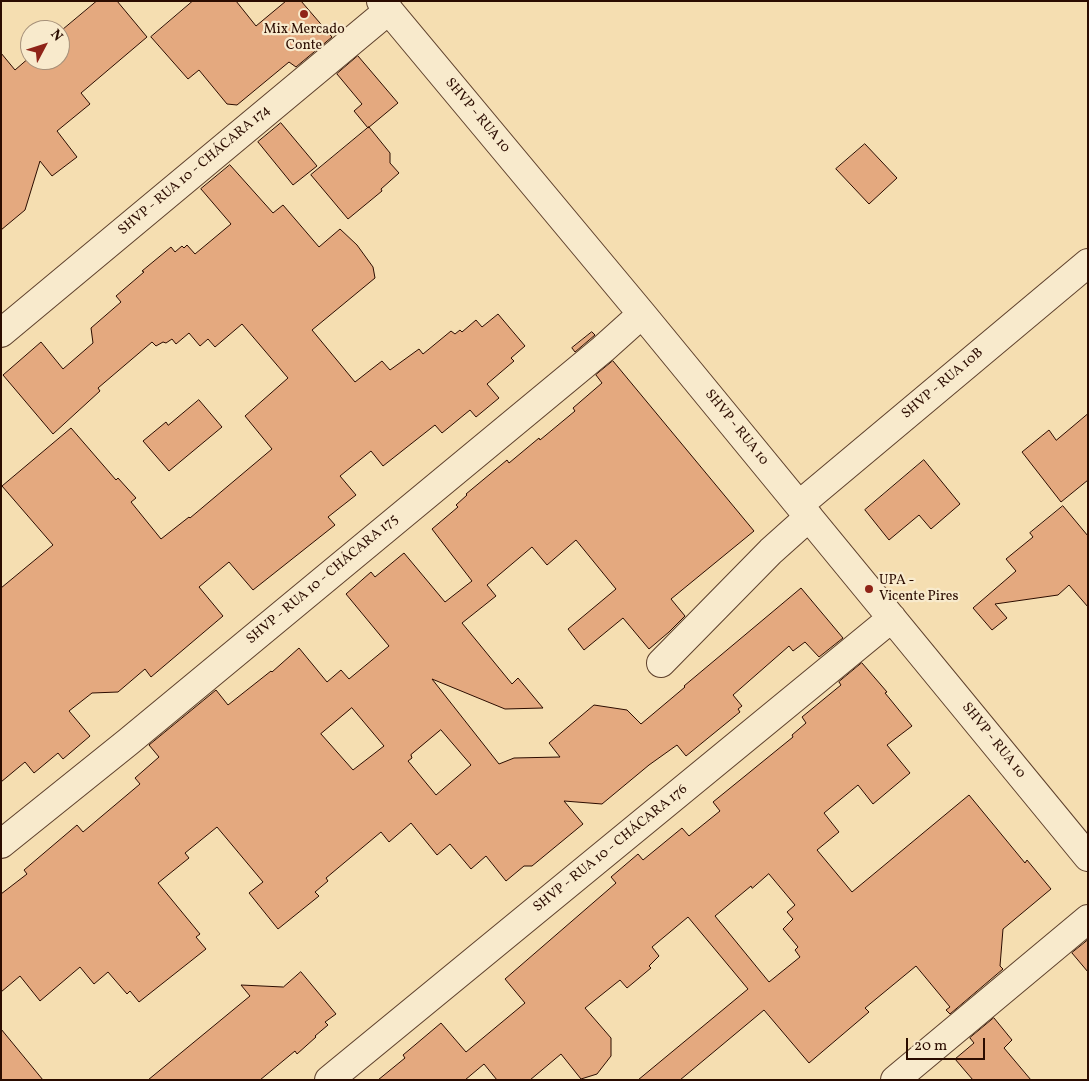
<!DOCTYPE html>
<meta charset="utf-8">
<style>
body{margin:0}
#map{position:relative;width:1089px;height:1081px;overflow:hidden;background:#f5deb1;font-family:Vollkorn,serif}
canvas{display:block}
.frame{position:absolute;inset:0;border:2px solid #2b0c00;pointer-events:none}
.north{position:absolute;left:20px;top:20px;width:50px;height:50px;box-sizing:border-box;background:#f8eacc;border:1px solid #a6917a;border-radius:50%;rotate:50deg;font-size:14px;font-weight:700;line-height:20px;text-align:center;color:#2b0c00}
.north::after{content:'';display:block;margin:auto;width:18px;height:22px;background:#8f2418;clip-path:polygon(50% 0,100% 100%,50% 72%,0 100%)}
.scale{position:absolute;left:906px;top:1038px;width:79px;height:22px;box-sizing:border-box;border:2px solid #2b0c00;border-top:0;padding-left:6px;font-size:15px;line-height:18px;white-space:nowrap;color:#2b0c00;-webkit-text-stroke:4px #f8eacc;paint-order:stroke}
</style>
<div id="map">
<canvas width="1089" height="1081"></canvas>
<div class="frame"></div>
<div class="north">N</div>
<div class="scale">20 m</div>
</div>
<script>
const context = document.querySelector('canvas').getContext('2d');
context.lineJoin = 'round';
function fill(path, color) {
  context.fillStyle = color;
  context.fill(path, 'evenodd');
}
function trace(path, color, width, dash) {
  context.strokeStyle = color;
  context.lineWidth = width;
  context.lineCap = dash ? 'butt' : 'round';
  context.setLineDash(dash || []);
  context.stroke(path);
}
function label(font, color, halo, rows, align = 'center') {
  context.font = font + ' Vollkorn,serif';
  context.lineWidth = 4.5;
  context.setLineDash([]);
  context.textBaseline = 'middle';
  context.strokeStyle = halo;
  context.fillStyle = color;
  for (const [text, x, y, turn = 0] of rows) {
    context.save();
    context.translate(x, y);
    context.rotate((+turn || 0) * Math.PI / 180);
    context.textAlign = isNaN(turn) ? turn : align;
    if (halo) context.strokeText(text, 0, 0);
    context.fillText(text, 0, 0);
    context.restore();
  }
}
const building = new Path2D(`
 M97,1h20l30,36 -66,56 9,11 -33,27 20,26 -25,19 -12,-15 -15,49 -24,20v-177l14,17 15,-13v3h30v-28z
 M193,1h43l20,25 30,-25h15l31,36 -36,30 -7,-5 -52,43 -10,-1 -28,-34 -11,9 -37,-42z
 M358,56l40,47 -30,25 -14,-17 8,-7 -25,-30z
 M281,123l36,43 -24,19 -35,-43z
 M369,127l21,26v10l9,10 -18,16 1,2 -34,28 -37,-44z
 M865,144l32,34 -28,26 -33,-35z
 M230,165l43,48 10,-8 36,42 21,-18 17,16 16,22 2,11 -63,52 43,52 27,-21 8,9 29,-21 4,5 28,-23 4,3 5,-4 2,2 14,-12 6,7 16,-13 27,32 -14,12 3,3 -27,23 12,14 -23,19 -6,-7 -28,23 -7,-8 -52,41 -12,-15 -31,25 16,19 -28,22 7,8 -82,65 -24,-28 -30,25 24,29 -72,61 -6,-8 -27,23 -26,1 -23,18 21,25 -27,23 -5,-6 -24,20 -9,-11 -24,20v-194l52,-43 -51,-59 69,-58 45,52 2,-2 18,20 -5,4 30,37 28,-22 1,1 82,-69 -27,-33 43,-38 -46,-54 -27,23 -7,-8 -8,7 -11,-13 -13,11 -4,-5 -6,4 -3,-1 -7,4 -4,-4 -54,46 2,3 -47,43 -50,-59 38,-33 22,27 30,-26 -2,-15 30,-26 -5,-6 28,-24 -2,-1 29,-24 4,5 7,-6 2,2 3,-3 8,9 36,-30 -30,-35z
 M592,332l3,3 -20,17 -3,-4z
 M613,361l141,170 -83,68 14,17 -16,16 -20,17 -26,-31 -39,32 -16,-21 48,-40 -40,-49 -29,25 -15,-18 -45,38 9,11 -34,27 50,61 6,-6 25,30 -38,1 -73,-30 67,85 15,-6 46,-1 -11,-14 45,-38 33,5 14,14 44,-37 -1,-1 117,-98 42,50 -24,19 -14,-15 -12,9 -4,-5 -56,49 9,11 -4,3 2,3 -54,44 -9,-11 -28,20 -47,39 -38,-3 19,23 -51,42h-8l-18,15 -20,-25 -15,13 -21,-25 -13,11 -26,-32 -22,19 -8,-10 -55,46 2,3 -13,11 4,4 -41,33 -29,-36 14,-11 -46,-55 -32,26 4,5 -31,25 42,51 -4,3 10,12 -67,53 -9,-11 -3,3 -19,-22 -14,12 -14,-17 -40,34 -20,-25 -19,16v-98l26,-20 -3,-4 53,-45 6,7 57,-48 -5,-6 24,-21 -10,-12 67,-55 12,15 43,-34 1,1 27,-24 28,34 14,-12 8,9 40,-33 -43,-52 25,-22 4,5 29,-24 41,49 27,-21 -40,-52 26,-22 -2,-2 11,-10 -1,-1 41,-34 2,3 30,-25 1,2 35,-29 -2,-3 29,-25 -6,-8zM352,708l32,38 -31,24 -32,-36zM441,730l30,35 -35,30 -28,-34 4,-3 -1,-3z
 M199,400l23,27 -53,44 -26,-30 23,-19 2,3z
 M1088,414v66l-27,22 -39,-50 27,-22 7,10z
 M924,460l36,44 -29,25 -12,-14 -30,25 -24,-30z
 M1063,506l25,30v71l-19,-22 -11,10 -63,9 12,14 -15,12 -19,-22 43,-37 -10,-12 27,-22 -3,-4z
 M862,663l25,29 -2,1 27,33 -25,19 23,28 -37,31 -15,-19 -34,28 15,19 -22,18 35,42 117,-97 56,68 2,-3 24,29 -48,40 -3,37 3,3 -53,45 -4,-4 4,-3 -34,-41 -51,42 4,4 -60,51 -45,-53 -84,70h-42l110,-91 -60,-72 -36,30 7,9 -10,10 2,2 -24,20 -7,-8 -35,28 26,30v18l-14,18 -16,5 -20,-25 -31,26h-33l-13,-16 -19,16h-87l27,-22 -2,-3 38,-32 25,29 59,-49 -20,-24 111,-96 -5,-6 27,-23 5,6 39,-32 7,8 31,-25 -7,-9 80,-65 -1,-2 14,-12 -4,-6 39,-32 -2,-3zM769,874l26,31 -8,7 6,7 -10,10 15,18 -3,3 5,7 -31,25 -54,-66 36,-30 1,2z
 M1088,940v32l-16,-19z
 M301,972l35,42 -11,8 3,3 -13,11 1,1 -19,17 -2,-3 -35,29h-112l102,-84 -9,-11 42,2z
 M994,1018l18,22 -8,8 27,32h-58l-18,-21 19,-16 -4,-5z
 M1,1029l42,51h-42z`);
const minor = new Path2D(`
 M381,1l261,313 446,543
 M1,333l388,-323
 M799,505l289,-242
 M661,663l110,-112 38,-34
 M1,844l127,-102 475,-393 39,-35
 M329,1080l563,-462
 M895,1080l193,-161`);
const markers = [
 [304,14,5,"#8f2418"],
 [869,589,5,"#8f2418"]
];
const poiNames = [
 ["Mix Mercado",304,30],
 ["Conte",304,46],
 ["UPA -",879,581,"left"],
 ["Vicente Pires",879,597,"left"]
];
const streetNames = [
 ["SHVP - RUA 10",477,116,50],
 ["SHVP - RUA 10 - CHÁCARA 174",195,171,-40],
 ["SHVP - RUA 10B",943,384,-40],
 ["SHVP - RUA 10",736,428,51],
 ["SHVP - RUA 10 - CHÁCARA 175",323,580,-40],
 ["SHVP - RUA 10",993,741,51],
 ["SHVP - RUA 10 - CHÁCARA 176",611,849,-39]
];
fill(building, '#e4a97f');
trace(building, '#2b0c00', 1);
trace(minor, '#5e402c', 30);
trace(minor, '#f8eacc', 28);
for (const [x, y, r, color] of markers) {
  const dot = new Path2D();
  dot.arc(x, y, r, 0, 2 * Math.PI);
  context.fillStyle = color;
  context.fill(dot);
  trace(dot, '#f8eacc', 2);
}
label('14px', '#2b0c00', '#f8eacc', poiNames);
label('14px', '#2b0c00', '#f8eacc', streetNames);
</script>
